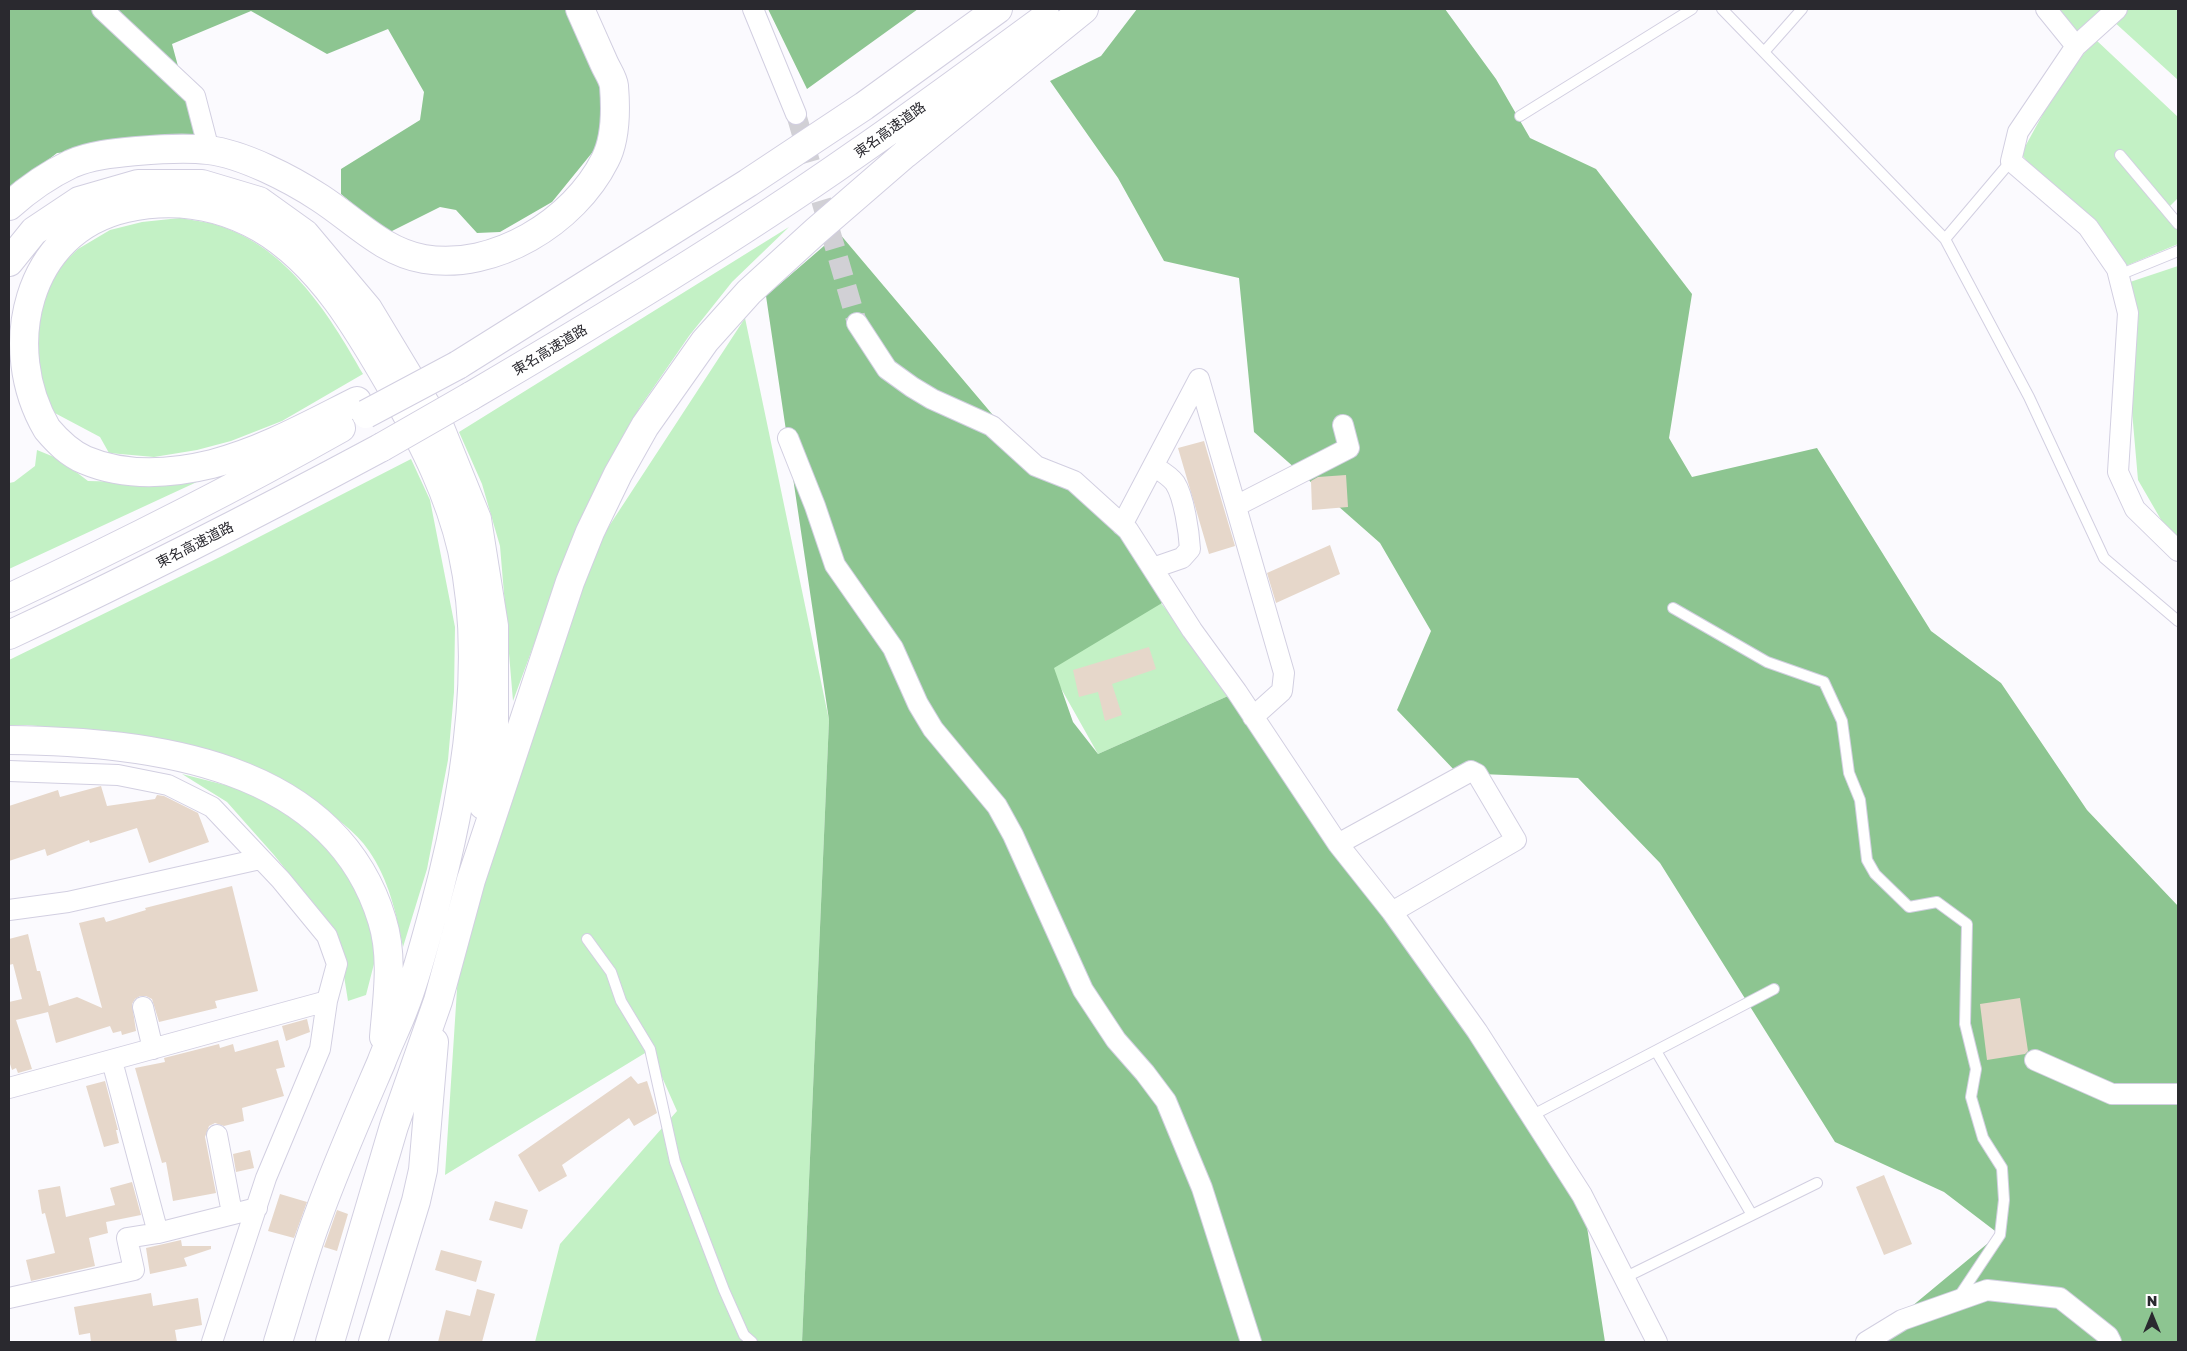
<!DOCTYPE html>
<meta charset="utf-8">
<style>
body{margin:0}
#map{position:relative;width:2187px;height:1351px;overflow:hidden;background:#fbfafe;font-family:"Golos Text",sans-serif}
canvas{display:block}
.frame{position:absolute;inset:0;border:10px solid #2a292f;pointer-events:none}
.north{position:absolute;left:2127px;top:1291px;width:50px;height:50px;-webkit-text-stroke:4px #fff;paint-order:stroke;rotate:0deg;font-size:14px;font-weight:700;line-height:20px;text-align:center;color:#2a292f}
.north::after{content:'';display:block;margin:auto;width:18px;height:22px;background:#2a292f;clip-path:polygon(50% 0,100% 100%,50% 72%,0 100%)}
</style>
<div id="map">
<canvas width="2187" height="1351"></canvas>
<div class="frame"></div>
<div class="north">N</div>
</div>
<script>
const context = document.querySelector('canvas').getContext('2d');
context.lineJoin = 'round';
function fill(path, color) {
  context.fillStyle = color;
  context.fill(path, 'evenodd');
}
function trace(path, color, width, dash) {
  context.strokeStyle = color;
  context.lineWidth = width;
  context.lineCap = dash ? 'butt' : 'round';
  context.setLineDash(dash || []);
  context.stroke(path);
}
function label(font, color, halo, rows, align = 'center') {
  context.font = font + ' "Golos Text","Noto Sans JP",sans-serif';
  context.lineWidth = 4;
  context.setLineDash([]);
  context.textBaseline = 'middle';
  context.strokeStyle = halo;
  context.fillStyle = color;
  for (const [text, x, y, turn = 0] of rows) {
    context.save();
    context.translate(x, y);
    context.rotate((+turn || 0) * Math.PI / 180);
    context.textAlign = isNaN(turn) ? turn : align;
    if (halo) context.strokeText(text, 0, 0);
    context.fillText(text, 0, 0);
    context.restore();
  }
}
const green = new Path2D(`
 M2053,9h125v71l-77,-70 -25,26z
 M2095,39l83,78v81l-8,8 8,21v17l-57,24 -100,-114 34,-62z
 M180,218c10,2 20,3 30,5 74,19 118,89 153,151l-81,47 -51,20 -34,9 -43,7 -45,-4 -9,-16 -49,-26 -13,-23 -8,-64 27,-55 21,-20 32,-19 32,-8z
 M789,227l-57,55 -43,54 -49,71 -63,121 -64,173 -13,-155 -18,-62 -23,-52z
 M2178,266v283l-40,-69 -17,-195z
 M745,318l84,402 -27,622h-267l25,-98 117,-133 -27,-61 -205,125 17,-263 136,-369z
 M37,450l22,9 29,22 41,1 70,-1 -190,88v-86l5,-1 21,-16z
 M411,459l19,41 25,127 -1,65 -6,68 -21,109 -24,78c-7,-34 -14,-67 -34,-96 -13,-20 -36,-35 -55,-49l-214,-70 -73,-7h-18v-65l213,-104z
 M1159,601l78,91 -139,62 -49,-87z
 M182,774l47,12 47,18 38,27 29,30 29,63 3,36 -9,35 -18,6 -8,-50 -16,-34 -50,-62 -47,-53z`);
const forest = new Path2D(`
 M9,9h560l35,72 -4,62 -48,59 -52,30 -23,1 -21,-23 -16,-3 -52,26 -47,-39v-25l79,-49 4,-28 -36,-63 -61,25 -76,-43 -79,33 26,96 -141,13 -48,37z
 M768,9h150l-111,80z
 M1137,9h308l51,70 34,59 66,31 96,125 -23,144 23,39 125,-29 114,183 70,52 86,127 91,96v436h-299l-3,-6 123,-102 -55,-42 -109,-50 -175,-279 -82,-85 -121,-5 -60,-63 34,-79 -51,-88 -126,-111 -15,-154 -75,-17 -46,-83 -68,-97 51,-25z
 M839,233l197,233 83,57 53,74 -118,71 19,54 25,32 139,-62 345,503 23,147h-803l27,-622 -63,-424z`);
const building = new Path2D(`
 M1204,441l31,105 -26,8 -31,-106z
 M1346,475l2,32 -36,3 -1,-29 7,-4z
 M1330,545l10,29 -64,29 -9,-30z
 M1149,647l7,22 -44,15 10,31 -17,6 -7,-29 -19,5 -6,-27z
 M101,786l6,20 48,-7 2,-4 7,1 34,17 11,29 -60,21 -12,-35 -47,15 -1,-3 -42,16 -2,-7 -36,12v-55l49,-16 2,7z
 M232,886l26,105 -43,10 2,7 -58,14 -7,-23 -6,-3h-6l-5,3 -3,5 4,27 -14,4 -1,-4 -8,2 -3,-7 -54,17 -8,-31 -32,8 16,49 -14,4 -2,-5 -4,2 -3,-9v-59l13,-3 -9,-35 -4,1v-26l19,-5 9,37h3l9,35 28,-9 25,11 -23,-85 25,-6 2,5 40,-12 -1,-2z
 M2020,998l8,53 -3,3 -38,6 -7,-56z
 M307,1019l3,13 -24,9 -4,-15z
 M278,1040l7,27 -9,2 8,27 -42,12 2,13 -20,5 -9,-3 -6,3 -4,11 11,56 -43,8 -7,-39 -4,1 -27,-95 30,-6 -1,-4 55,-14 1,4 13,-4 2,8z
 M631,1076l7,8 9,-3 10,32 -23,13 -5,-8 -67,47 5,11 -28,16 -21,-37z
 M105,1081l13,49h-2l3,13 -15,4 -18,-61z
 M250,1150l4,18 -18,4 -3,-18z
 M1884,1175l28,69 -28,11 -28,-68z
 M132,1182l9,33 -35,7 2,11 -19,5 6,28 -64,15 -5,-21 29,-7 -10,-40 -3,1 -4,-24 22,-4 6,31 49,-12 -5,-17z
 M280,1194l27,8 -13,36 -26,-7z
 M495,1201l33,9 -6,19 -33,-9z
 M337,1210l11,4 -11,37 -13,-4z
 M181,1240l1,6h29v3l-27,9 3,8 -37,8 -4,-26z
 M441,1250l41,11 -6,21 -41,-12z
 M477,1289l18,5 -13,48h-44l8,-32 24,6z
 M151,1293l2,13 45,-8 4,27 -27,5 2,12h-86l-1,-9 -11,2 -5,-28z`);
const streetTunnel = new Path2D(`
 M796,114l61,209`);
const lane = new Path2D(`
 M1722,9l223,230 66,-78
 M1764,52l38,-43
 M1520,116l172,-107
 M2120,155l58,69
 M1945,239l84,158 75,161 74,63
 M2119,275l59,-24
 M1673,608l94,54 57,20 18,39 7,52 11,27 7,60 8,14 34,33 28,-5 30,22 -2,100 11,45 -5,28 12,41 19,30 2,32 -4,35 -42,63
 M587,939l24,33 10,29 29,48 25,113 49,128 20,45 8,7
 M1656,1051l96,164
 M1531,1116l243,-127
 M1624,1278l193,-95`);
const street = new Path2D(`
 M102,9l93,87 14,54
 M753,9l43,105
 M2046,9l30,37
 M2117,9l-41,37 -58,86 -7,29 77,66 29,42 11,44 -10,159 17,37 43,42
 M857,323l30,46 25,18 20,12 60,27 44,40 38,15 54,49 64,100 45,62 101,152 54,68 85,119 105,164 75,147
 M788,438l27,68 20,59 58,83 25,56 15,25 64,77 16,29 70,155 33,50 29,33 21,28 36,87 49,154
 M1153,466c8,5 16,9 22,17 9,14 14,49 15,66l-8,9 -29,10
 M1236,506l113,-58 -6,-23
 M1122,525l77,-146 85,294 -2,18 -29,26
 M9,771l109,4 50,10 44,22 69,73 46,56 10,28 -10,37 -7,48 -54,129 -54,164
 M1338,844l133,-73 6,3 39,66 -124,72
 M9,910l59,-8 192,-43
 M143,1007l10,42
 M2035,1060l77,34h66
 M112,1061l46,172
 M9,1088l318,-87
 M217,1135l15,78
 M9,1298l125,-28 -7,-32 31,-5 99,-25
 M1866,1342l36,-22 85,-30 73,8 48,38 3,6`);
const secondary = new Path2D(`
 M9,206c19,-17 39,-31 62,-42 20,-9 45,-11 66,-13 23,-2 48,-4 71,-1 35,4 83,29 112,48 34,22 63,54 104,61 70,12 150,-37 181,-99 11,-21 11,-50 9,-74 -1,-8 -7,-16 -10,-23 -8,-18 -16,-36 -24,-54`);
const highway = new Path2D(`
 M9,262l25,-31 45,-30 59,-17h64l57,17 46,33 63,75 73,121 36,89 17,107v109l-11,70
 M458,365l290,-182 116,-77 134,-97
 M471,396c131,-77 261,-155 385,-242 64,-44 127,-91 190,-137
 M9,598c113,-53 224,-109 332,-170
 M9,635c127,-59 250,-122 373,-188
 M9,740c141,2 325,22 373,180 12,38 5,79 2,117
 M278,1342c13,-41 24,-83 39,-123 19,-53 42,-105 64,-156 7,-19 16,-36 23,-55 12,-31 20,-63 29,-95 31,-113 55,-247 29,-363 -13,-56 -38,-105 -66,-155 -35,-61 -74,-131 -136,-167 -42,-24 -88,-30 -134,-20 -101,23 -126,141 -79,221 11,13 22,24 38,31 40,17 86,14 127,4 51,-13 99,-40 145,-63
 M330,1342l64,-216 44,-125 33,-121 99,-298 20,-50 28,-58 27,-48 60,-85 44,-49 67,-61 89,-77 179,-145
 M373,1342l43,-141 7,-31 11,-128`);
const highwayBridge = new Path2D(`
 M366,414l92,-49
 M382,447l89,-51`);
const streetNames = [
 ["東名高速道路",890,130,-36],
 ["東名高速道路",550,350,-31],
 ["東名高速道路",195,545,-27]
];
fill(green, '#c3f1c5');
fill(forest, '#8dc591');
fill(building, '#e6d7ca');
trace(streetTunnel, '#d1d0d5', 20, [20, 10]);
trace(lane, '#d2cfe1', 12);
trace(street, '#d2cfe1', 22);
trace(secondary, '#d2cfe1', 30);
trace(highway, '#d2cfe1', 30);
trace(lane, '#fff', 10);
trace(street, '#fff', 20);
trace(secondary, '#fff', 28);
trace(highway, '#fff', 28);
trace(highwayBridge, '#d2cfe1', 30, []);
trace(highwayBridge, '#fff', 28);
label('14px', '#2a292f', '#fff', streetNames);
</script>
